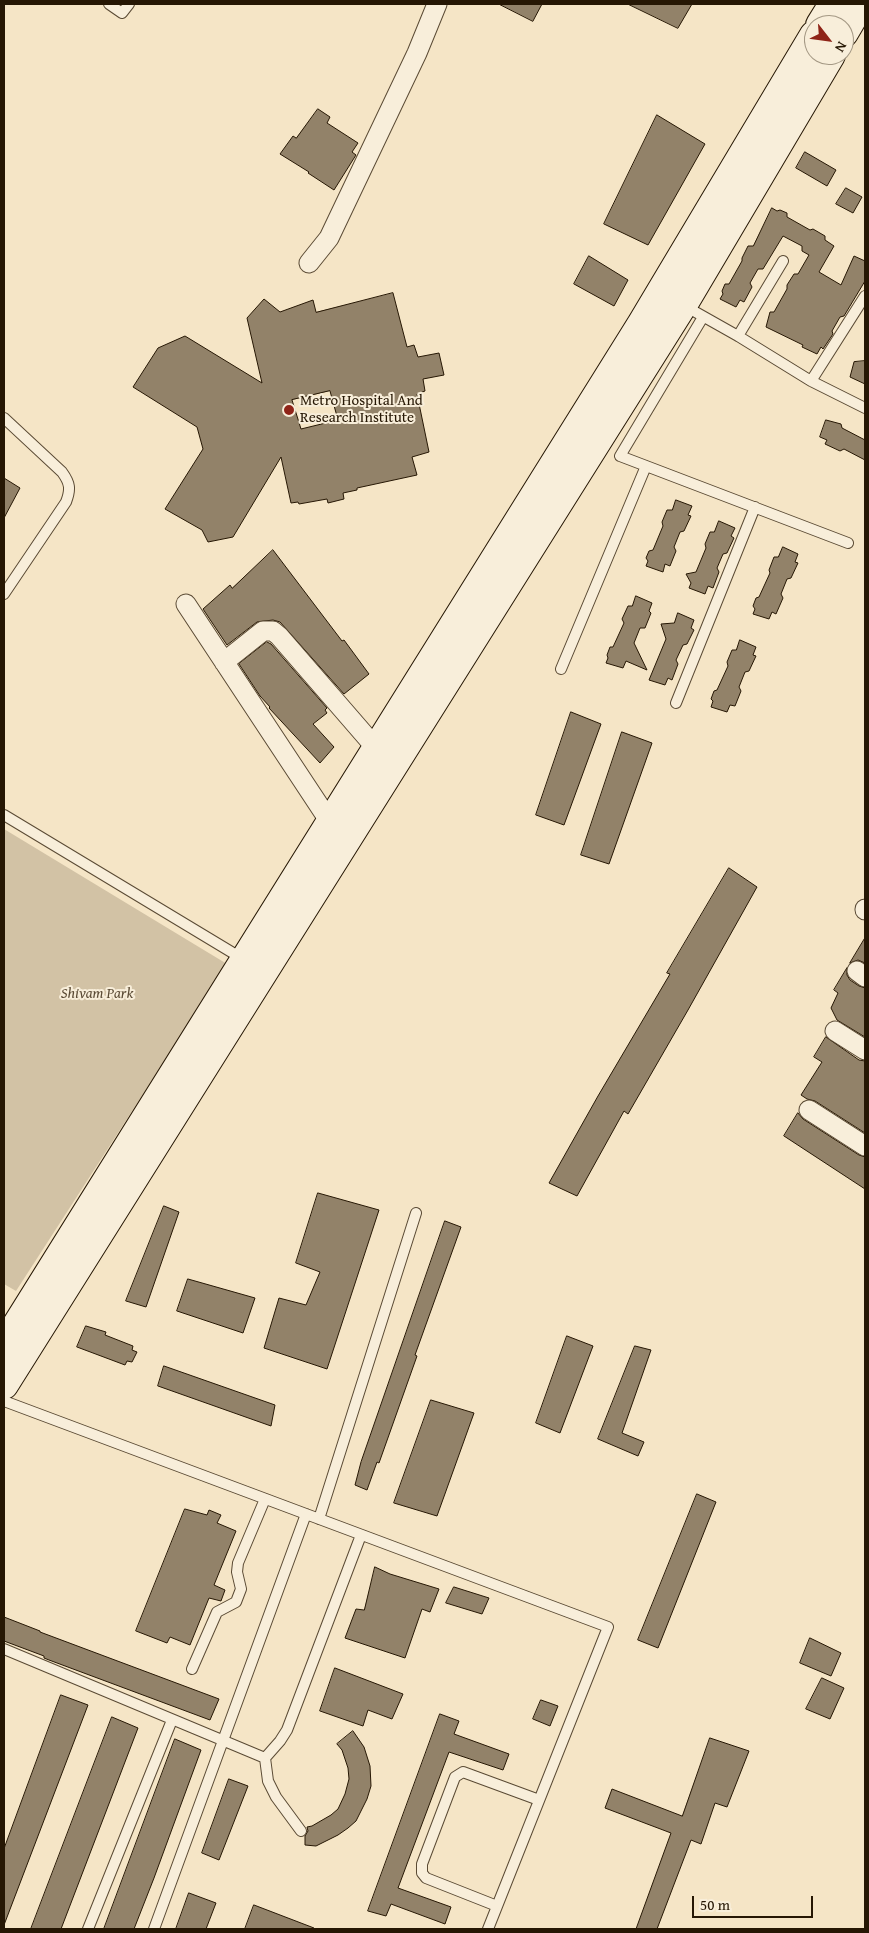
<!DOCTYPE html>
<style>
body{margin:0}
#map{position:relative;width:869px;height:1933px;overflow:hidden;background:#f5e5c6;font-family:"Gentium Book Plus",serif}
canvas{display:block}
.frame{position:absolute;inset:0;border:5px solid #261704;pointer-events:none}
.north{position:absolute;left:804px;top:15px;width:50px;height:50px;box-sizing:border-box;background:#f8eeda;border:1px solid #a49884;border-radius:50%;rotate:120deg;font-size:14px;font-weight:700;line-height:20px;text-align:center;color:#261704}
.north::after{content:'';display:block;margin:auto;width:18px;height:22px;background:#8f2418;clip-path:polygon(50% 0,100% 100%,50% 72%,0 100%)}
.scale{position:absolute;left:692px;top:1896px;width:121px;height:22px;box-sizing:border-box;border:2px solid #261704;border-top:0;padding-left:6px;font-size:15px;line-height:18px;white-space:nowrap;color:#261704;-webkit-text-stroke:4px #f8eeda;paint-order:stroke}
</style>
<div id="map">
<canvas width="869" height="1933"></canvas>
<div class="frame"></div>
<div class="north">N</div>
<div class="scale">50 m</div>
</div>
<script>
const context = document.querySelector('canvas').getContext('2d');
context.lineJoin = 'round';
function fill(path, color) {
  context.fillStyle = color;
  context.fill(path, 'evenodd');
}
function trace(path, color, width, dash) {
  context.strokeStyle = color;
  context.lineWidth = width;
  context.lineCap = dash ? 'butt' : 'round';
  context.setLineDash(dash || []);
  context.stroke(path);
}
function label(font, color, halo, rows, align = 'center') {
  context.font = font + ' "Gentium Book Plus",serif';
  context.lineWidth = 4;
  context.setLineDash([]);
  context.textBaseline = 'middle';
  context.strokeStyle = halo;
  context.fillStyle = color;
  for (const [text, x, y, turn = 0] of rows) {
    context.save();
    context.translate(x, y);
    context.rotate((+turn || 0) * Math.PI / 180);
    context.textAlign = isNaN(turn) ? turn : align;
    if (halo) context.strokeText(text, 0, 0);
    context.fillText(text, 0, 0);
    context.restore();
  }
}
const green = new Path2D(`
 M4,829l223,135 -211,327 -12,-7z`);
const building = new Path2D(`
 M499,4h43l-9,17z
 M628,4h64l-14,24z
 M318,109l12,8 -3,6 31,20 -6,9 4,3 -22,35 -26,-17 1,-1 -29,-18 13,-18 3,2z
 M657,115l48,29 -57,101 -44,-21z
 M805,152l31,18 -9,16 -31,-18z
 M846,188l16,9 -9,16 -17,-9z
 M772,208l5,3 3,-1 7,3v4l23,13 3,-1 12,7v4l9,6 -15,26 22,13 13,-29 11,5v20l-21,35 -4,1 -8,14 1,3 -10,15 -2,-2 -4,7 -15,-7 1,-2 -37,-18 4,-15h4l13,-23v-4l7,-11h4l11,-19 -7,-4v-5l-19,-10 -20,33h-5l-8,14 2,4 -8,15 -4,-2 -4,7 -16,-8 3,-5 -1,-3 3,-7h4l13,-23v-3l6,-12h5z
 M589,256l39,24 -14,26 -40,-22z
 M393,293l14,54 7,-2 4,12 21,-4 5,22 -21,4 2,12 -8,3 12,58 -17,5 5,18 -60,13v2l-14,3 1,6 -16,4 -1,-4 -28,5 -1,-2 -7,1 -10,-46 -48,80 -25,5 -6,-12 -37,-21 38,-60 -6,-22 -64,-40 25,-39 27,-12 77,47 -15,-65 17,-19 16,13 33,-12 3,12zM330,391l8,29 -37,9 -9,-29z
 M865,361v23l-15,-7 4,-15z
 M826,420l15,4 1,4 23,12v20l-21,-11 -4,2 -15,-7 2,-4 -7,-3z
 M4,478l16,10 -16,30z
 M676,500l16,6 -4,9 3,1 -7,15 -4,1 -6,15 2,4 -6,15 -5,-2 -2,8 -17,-6 2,-5 -2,-3 3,-7 4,-1 10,-24 -1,-4 5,-12h5z
 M719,521l16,7 -4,8 3,2 -7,15 -4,1 -6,14 2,4 -6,16 -5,-2 -3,8 -16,-6 2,-5 -5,-9 10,-2 10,-24 -1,-4 5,-12h4z
 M783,547l15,7 -3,8 3,1 -7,15 -4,1 -6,15 2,4 -7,16 -4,-2 -3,7 -16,-5 2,-5 -2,-3 3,-8 3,-1 11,-24 -1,-3 5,-13h4z
 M273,550l69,91 2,-1 25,34 -25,20 -64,-72 -7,-2 -16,2 -30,23 -24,-36 27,-24 2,3z
 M636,596l16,7 -3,8 2,2 -6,15h-5l-6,15 13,27 -21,-9 -3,7 -17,-5 2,-5 -1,-3 3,-8h3l11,-24 -2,-4 6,-13h4z
 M678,613l16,7 -3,8 3,2 -7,14 -4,1 -7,15 2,4 -6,16 -4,-2 -3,7 -16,-5 17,-41 -5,-15 13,-1z
 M740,640l16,7 -3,8 3,1 -7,15 -4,1 -6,15 2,4 -6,15 -5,-1 -3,7 -16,-5 2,-6 -2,-2 3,-8 3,-1 11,-24 -1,-4 5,-12h4z
 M267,642l4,2 56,64 -2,2 2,3 -14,11 21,23 -14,16 -51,-55 1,-1 -10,-11 -21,-32z
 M571,712l30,12 -37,101 -28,-10z
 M622,732l30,11 -43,121 -28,-9z
 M729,868l28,19 -69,123 -60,104 -4,-3 -47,85 -28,-13 49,-87 72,-122 -3,-1z
 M865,938v25l-7,-3 -8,3z
 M847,968v7l3,5 9,6 6,2v49l-28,-17 -6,-12 7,-15 -4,-3z
 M826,1037l33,23 6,1v72l-50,-32 -8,-2 -6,-4 21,-33 -8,-5z
 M798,1113l5,6 56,36 6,2v32l-81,-53z
 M318,1193l61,17 -52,159 -63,-21 15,-50 27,7 14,-33 -24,-9z
 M164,1206l15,6 -33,95 -20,-6z
 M445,1221l16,6 -46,128 2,1 -38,107 -2,-1 -10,28 -12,-5 6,-23z
 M188,1279l67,19 -12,35 -66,-22z
 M86,1326l20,6 -1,3 28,11 -1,4 5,2 -5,10 -5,-1 -2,4 -48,-18z
 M567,1336l26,10 -33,87 -24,-10z
 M635,1346l16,4 -29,83 22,9 -6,14 -40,-17z
 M164,1366l111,39 -4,21 -113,-40z
 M431,1400l43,13 -37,103 -43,-13z
 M697,1494l19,8 -58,146 -20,-8z
 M185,1509l22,6 2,-5 12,5 -4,8 19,8 -22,54 11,5 -4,11 -12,-3 -19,47 -20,-8 -3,6 -31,-12z
 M375,1567l15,7 49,15 -9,23 -8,-3 -17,49 -60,-20 11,-29 8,1z
 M454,1587l35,11 -7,16 -36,-11z
 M4,1617l36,14v1l179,67 -9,21 -161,-60 -5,-2v-2l-40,-15z
 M810,1638l31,15 -10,23 -31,-13z
 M335,1668l68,26 -11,25 -24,-9 -5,16 -43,-15z
 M822,1678l22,10 -14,31 -24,-10z
 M61,1695l27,10 -84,220v-76z
 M541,1700l17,6 -8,20 -17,-7z
 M440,1714l19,7 -5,13 55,20 -6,16 -54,-18 -51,136 53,19 -6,17 -54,-20 -5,12 -18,-5z
 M112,1717l26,11 -77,201h-30z
 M353,1731l11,16 6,19 1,20 -4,13 -11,22 -8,7 -10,7 -22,11 -11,-1v-9l3,-5 -1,-4 5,-1 19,-11 7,-6 7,-15 4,-15 -1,-11 -6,-18 -5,-6z
 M710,1738l39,13 -22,56 -12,-4 -14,41 -10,-4 -34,89h-21l35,-96 -66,-25 7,-19 70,27z
 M175,1739l26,11 -47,128 -20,51h-30z
 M229,1779l19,7 -29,74 -17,-7z
 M189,1893l27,10 -10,26h-30z
 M254,1905l60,23v1h-69z`);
const lane = new Path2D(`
 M109,4l13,9 7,-9
 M683,305l55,31 73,45 54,27
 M703,317l-83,139 228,87
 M738,336l45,-75
 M811,381l54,-85
 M4,418l58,54c8,11 9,17 4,30l-62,92
 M561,669l85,-203
 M676,703l79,-196
 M4,815l239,144
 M4,1401l604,226 -120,302
 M319,1519l97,-306
 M4,1649l261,109
 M192,1669l25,-57 19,-10 5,-13 -4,-17 1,-9 27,-64
 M265,1758l15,-17 7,-11 74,-195
 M265,1758l3,23 8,16 25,34
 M497,1906l-71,-28 -4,-5v-9l33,-87 8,-5 76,28
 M88,1929l84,-209
 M154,1929l152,-415`);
const street = new Path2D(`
 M309,263l20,-25 88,-185 20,-49
 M186,604l144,218
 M224,662l39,-31h10l6,5 97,112
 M865,909v1
 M857,971l8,6
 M835,1031l30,19
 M809,1110l56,36`);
const secondary = new Path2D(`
 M820,25l13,-21
 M844,33l17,-29
 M4,1345l638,-1022 172,-288
 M4,1385l679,-1080 148,-250`);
const markers = [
 [289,410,6,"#8f2418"]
];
const poiNames = [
 ["Metro Hospital And",300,401],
 ["Research Institute",300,418]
];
const parkNames = [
 ["Shivam Park",97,994]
];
fill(green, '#d2c2a5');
fill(building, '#928269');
trace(building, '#261704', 1);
trace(lane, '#5a4a34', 12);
trace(street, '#5a4a34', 21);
trace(secondary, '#261704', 30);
trace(lane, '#f8eeda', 10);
trace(street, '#f8eeda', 19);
trace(secondary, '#f8eeda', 28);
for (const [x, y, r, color] of markers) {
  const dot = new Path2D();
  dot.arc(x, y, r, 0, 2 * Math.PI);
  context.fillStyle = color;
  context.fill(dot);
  trace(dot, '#f8eeda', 2);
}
label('15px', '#261704', '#f8eeda', poiNames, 'left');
label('italic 15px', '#5a4a34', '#f8eeda', parkNames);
</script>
